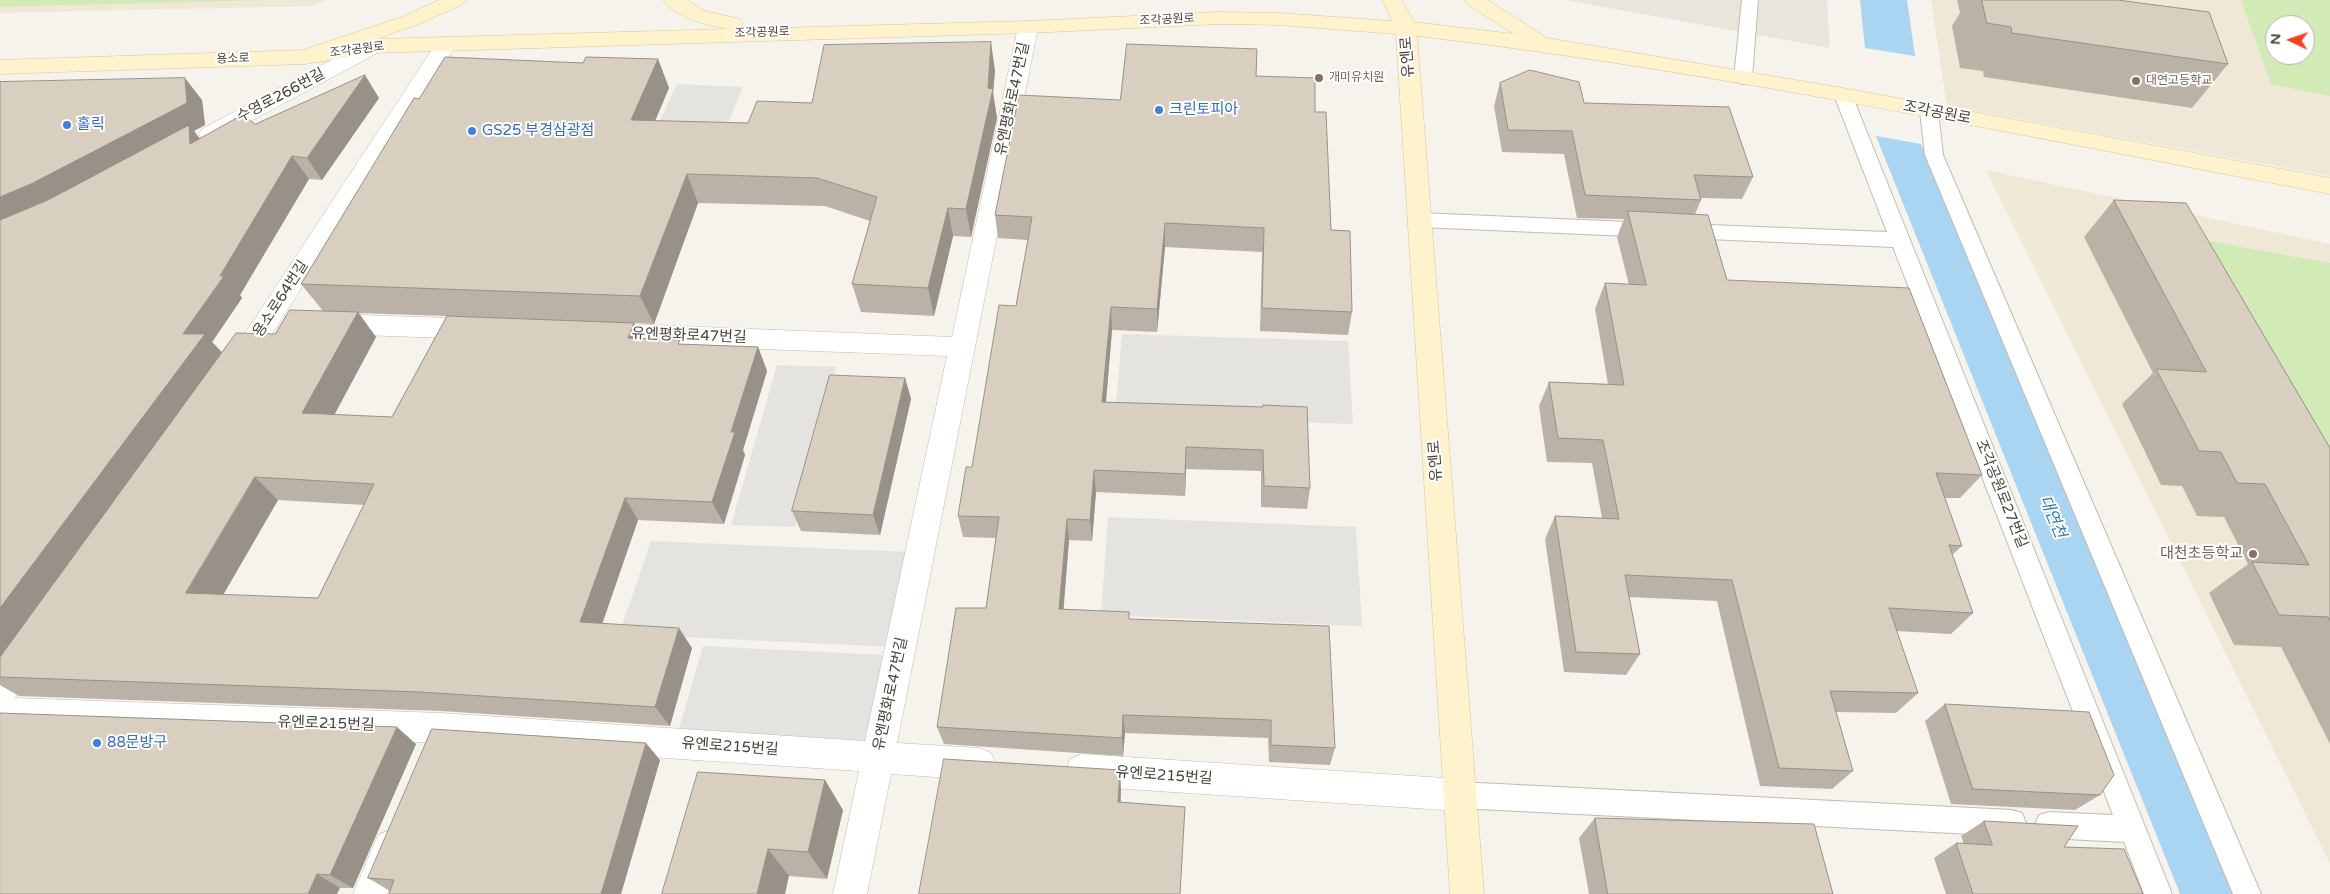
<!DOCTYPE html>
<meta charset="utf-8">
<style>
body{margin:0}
#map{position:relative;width:2330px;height:894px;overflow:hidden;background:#f6f3ec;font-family:"Varela Round",sans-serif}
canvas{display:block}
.north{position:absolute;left:2265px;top:15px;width:50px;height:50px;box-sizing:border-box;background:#fff;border:1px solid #b7b4b0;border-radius:50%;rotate:273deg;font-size:14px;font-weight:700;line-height:20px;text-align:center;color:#4b4439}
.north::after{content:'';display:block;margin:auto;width:18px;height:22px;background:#fc3f1d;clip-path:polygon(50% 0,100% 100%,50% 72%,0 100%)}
</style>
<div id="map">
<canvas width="2330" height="894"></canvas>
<div class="north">N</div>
</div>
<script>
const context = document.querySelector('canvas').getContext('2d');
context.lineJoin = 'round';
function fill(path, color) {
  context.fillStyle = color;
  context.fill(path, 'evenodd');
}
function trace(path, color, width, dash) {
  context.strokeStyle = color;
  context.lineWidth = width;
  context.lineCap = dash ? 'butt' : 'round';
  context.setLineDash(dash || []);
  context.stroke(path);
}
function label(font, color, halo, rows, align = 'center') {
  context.font = font + ' "Varela Round","Noto Sans KR",sans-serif';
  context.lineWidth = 4;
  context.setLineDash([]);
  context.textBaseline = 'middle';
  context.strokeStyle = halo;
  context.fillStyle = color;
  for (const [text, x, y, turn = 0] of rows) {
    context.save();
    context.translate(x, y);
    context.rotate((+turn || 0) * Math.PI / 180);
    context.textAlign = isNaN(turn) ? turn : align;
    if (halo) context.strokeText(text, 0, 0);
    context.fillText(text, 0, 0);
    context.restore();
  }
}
const residential = new Path2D(`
 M1565,0h262l3,48z`);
const education = new Path2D(`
 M0,0h328l-18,6 -310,7z
 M1931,0h399v176l-383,-70zM2275,25h30v30h-30z
 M1986,170l344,74v620z`);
const green = new Path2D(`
 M0,0h266l-266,7z
 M2241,0h89v96l-59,-12zM2275,25h30v30h-30z
 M2191,238l139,25v207z`);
const parking = new Path2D(`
 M677,84l66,3 -25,60 -69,-3z
 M1122,334l226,7 5,83 -238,-7z
 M777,365l59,2 -41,160 -64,-2z
 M1108,517l248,10 6,99 -261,-11z
 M651,541l259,11 -18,95 -273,-13z
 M703,646l182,9 -18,90 -190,-9z`);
const water = new Path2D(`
 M1860,0h47l8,56 -50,-8z
 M1876,136l45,8 317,750h-58z`);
const lane = new Path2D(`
 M1742,0h16l-6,78 -3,4 -6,2 -6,-2 -3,-4z
 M1843,89l6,2 3,4 320,799h-28l-20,-52 -75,-4 -10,-3 -4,-10 4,-10 10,-3 64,3 -220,-568 -209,-9 -7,-2 -3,-5 3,-5 7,-2 203,8 -53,-137 3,-4z
 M1929,105l6,2 3,4 5,44 318,739h-28l-308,-739 -5,-44 3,-4z
 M1420,213l232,10 7,2 3,5 -3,5 -7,2 -232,-10 -7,-2 -3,-5 3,-5z
 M1459,782l553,28 10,3 4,10 -4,10 -10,3 -553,-28 -10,-4 -3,-9 3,-9z`);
const street = new Path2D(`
 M1028,21l7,1 3,5 -141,716 83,5 11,5 5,11 -5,11 -11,5 -89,-6 -24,120h-34l26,-123 -418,-28 -441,-16v-60l14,-20 11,-4 11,4 4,10 -25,41 426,15 424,28 82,-385 -344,-13 -9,-3 -4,-7 4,-7 9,-3 349,14 66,-310 3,-5z
 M446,37l7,2 4,5 -181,284 -31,44 -9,3 -9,-3 -4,-7 4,-7 31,-44 181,-275z
 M374,39l7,2 4,5 -4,5 -163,88 -8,2 -8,-2 -3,-5 3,-5 165,-88z
 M331,314l147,5 9,3 4,7 -4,7 -9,3 -147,-5 -9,-3 -4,-7 4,-7z
 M1082,754l377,25 12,5 4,11 -4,11 -12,5 -377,-25 -12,-5 -4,-11 4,-11z
 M390,830l12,5 5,12 -20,47h-34l25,-59z`);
const secondary = new Path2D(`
 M439,0h27l-3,4 -44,20 -42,15 351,-10c-22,-5 -51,-9 -65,-29h24l18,11 35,8 3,5 -4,5 289,-8 192,-9 59,1 113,8 -10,-21h20l12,22 100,12 -47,-30 -3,-4h24l59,38 296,50 487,90v16c-303,-57 -606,-122 -913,-158l67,858h-34l-54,-860 -117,-9 -59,-1 -192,9 -654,20 -69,11 -305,10v-14l303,-10 102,-34z`);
const wall = new Path2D(`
 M1957,0h160l111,64 -36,44 -208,-31 -1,-6 -23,-3 -8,-42 8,-13z
 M658,59l11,29 -14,33 93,2 64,-20 183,-32 -2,22 4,25 -26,119 -18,-1 -19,80 -73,-4 -9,-28 18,-63 -45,-15 -127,-3 -44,121 -20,-1 8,15 39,6 77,3 9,24 -24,79 2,5 -21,69 -86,-4 -36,103 90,25 -22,78 -229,-15 -422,-15 -19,-11v-603l202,18 3,25 -11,6 6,8 55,-15 124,-26 -57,82 -13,-1 -69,116 2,3 -30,44 10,10 53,-18 48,-23 -22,-27 118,-185 164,-36zM358,313l89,3 -55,101 -58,-2 42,-78zM278,500l86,5 -46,93 -95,-3z
 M1256,76l59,36 16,118 21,82 -4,23 -88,-4 2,-79 -97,-5 -8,85 -45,-2 -6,72 156,5 48,81 -3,21 -46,-2v-36l-75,-2 -1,27 -89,-4 -4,49 -23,-1 -6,69 66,3v7l206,129 -5,17 -61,-3 -1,-24 -143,-5 -2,23 -179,-12 -7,-17 49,-119 10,-70 -33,-1 -5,-21 58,-210 12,-66 -30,-2 -3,-23 125,-115z
 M1500,83l84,20 169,74 -11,22 -41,-1v2l-6,14 32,66 255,195 -22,23h-16l18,48 -10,9 21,58 -22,21 -55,-3 22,62 -22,20 -60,-1 17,59 -21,18 -72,-3 -43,-185 -88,-4 11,57 -14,21 -62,-3 -19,-133 10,-23 47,2 -10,-55 -45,-1 -8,-56 10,-24 59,2 -13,-75 10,-26 24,2 -12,-48 7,-18 -47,-1 -13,-64 -62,-2 -8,-46z
 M2114,200l216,248v296l-49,-97 -47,-2 -25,-52 39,-29 -24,-47 -27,-1 -15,-30 -21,-1 -39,-81 31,-31 -69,-136z
 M905,378l6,21 -31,136 -79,-4 -9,-20z
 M1945,704l155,91 -25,15 -124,-6 -26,-83z
 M416,744l-63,144h-13l-340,6z
 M660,760l-39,134h-232l1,-3 -22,-13z
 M843,810l-16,69 -38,-3 -127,18z
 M1595,818l238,76h-244l-10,-56z
 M1984,821l80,26 79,47h-197l-12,-36 22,-15 8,1 -3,-8z`);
const shadedWall = new Path2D(`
 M991,42l4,29 -2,22 4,25 -26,119 -5,-28 22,-121z
 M658,59l11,29 -26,61 -12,-29z
 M365,75l14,23 -57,82 -15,-22z
 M185,78l17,22 3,25 -11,6 13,17 -207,81v-32z
 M292,156l17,23 -69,116 2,3 -30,44 13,14 -225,309v-57l183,-274 37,-58z
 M687,174l11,29 -44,121 -14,-28z
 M948,208l5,28 -19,80 -6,-28z
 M1165,223v24l-8,85v-23z
 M1111,307l1,23 -8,94 -2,-22z
 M358,312l18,25 -53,99 -21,-23z
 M634,323l12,24 -18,-9z
 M758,347l9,24 -24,79 2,5 -21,69 -12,-22 19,-70z
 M905,378l6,21 -31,136 -7,-20z
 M1186,447v22l-1,27v-22z
 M1094,470l2,22 -4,49 -2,-21z
 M255,477l23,23 -66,114 -26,-21z
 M625,498l13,22 -42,122 -16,-20z
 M1067,519l2,21 -7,89 -3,-20z
 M679,628l13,20 -22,78 -15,-19z
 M1123,715l2,18 -2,23 -1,-18z
 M397,727l19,17 -63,144 -23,-13z
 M646,743l14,17 -39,134h-20z
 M1120,770l1,20 -1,32 -2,-20z
 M825,780l18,30 -16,69 -19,-27z
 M768,849l21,27 -4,18h-28z
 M317,874l23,14 -3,6h-29z`);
const building = new Path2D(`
 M1982,0h135l92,12 19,52 -216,-31 -1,-6 -24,-4z
 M991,42l-3,46 5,1 -27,120 -18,-1 -20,80 -76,-4 25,-87 -60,-19 -130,-4 -47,122 -339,-12 113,-186 5,1 26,-42 138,6 3,-6 72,2 -27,61 117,3 9,-22 55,2 12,-58z
 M1127,44l130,5 -1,27 59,2v34h11l5,118 19,1 2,81 -90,-4 2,-80 -99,-5 -8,86 -46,-2 -9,95 161,5v-2l44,2 3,81 -46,-2 -1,-36 -77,-3 -1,27 -91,-4 -4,50 -23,-1 -8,90 70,3v7l200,7 6,122 -64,-3v-25l-148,-5 -1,23 -185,-11 19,-119h30l13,-91 -41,-1 8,-49h6l27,-162 17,1 16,-89 -37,-2 24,-120 101,5z
 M1530,70l49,12 5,21 145,4 24,70 -59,-2 7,25 -116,-5 -13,-64 -64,-1 -8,-47z
 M365,75l-58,83 -15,-2 -72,120h4l-41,58h22l-205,274v-388l48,-20 141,-75 1,19 52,-29 13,9z
 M185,78l2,25 -156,81 -31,13v-115z
 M2114,200l72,3 144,245v173l-2,-4 -49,-2 -27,-53 57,3 -44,-81 -28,-1 -16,-31 -22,-1 -43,-82 50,3z
 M1628,211l80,4 19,65 182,8 73,187 -46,-2 26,73 -13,-1 24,68 -84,-5 29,85 -88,-2 23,80 -74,-3 -47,-188 -107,-5 15,79 -64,-2 -21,-136 64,3 -16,-79 -45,-2 -9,-56 75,3 -19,-102 41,2z
 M290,310l68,2 -56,101 90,4 55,-101 187,7 -6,15 52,2 -2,4 80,3 -27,85h4l-23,70 -87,-4 -45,124 99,6 -24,79 -235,-15 -420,-15v-20l236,-324 39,1zM255,477l119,7 -56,114 -132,-5z
 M830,375l75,3 -32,137 -81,-4z
 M1945,704l144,8 25,63 -14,20 -127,-6z
 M0,713l397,14 -67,148 -13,-1 -9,20h-308z
 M432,729l214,14 -45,151h-212l5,-14 -26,-2z
 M944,759l176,11 -2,32 67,5 -5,87h-261z
 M698,772l127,8 -17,72 -40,-3 -11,45h-95z
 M1595,818l219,6 19,70h-225z
 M1984,821l94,5 -14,21 60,2 19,45h-170l-17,-51 36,2z`);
const markers = [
 [1319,78,5,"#8d6e63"],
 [2136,81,5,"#8d6e63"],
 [1159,110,5,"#3f7fe0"],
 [67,125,5,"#3f7fe0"],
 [472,131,5,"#3f7fe0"],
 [2253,554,5,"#8d6e63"],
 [97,743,5,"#3f7fe0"]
];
const farStreetnames = [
 ["조각공원로",1167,20,-3],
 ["조각공원로",762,33,-2],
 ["조각공원로",357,50,-7],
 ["용소로",233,59,-2]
];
const farEducationnames = [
 ["개미유치원",1329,78],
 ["대연고등학교",2146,81]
];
const streetNames = [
 ["유엔로",1408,57,-94],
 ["수영로266번길",281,96,-28],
 ["유엔평화로47번길",1013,99,-78],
 ["조각공원로",1937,113,11],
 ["용소로64번길",281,299,-57],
 ["유엔평화로47번길",689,336,2],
 ["유엔로",1436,461,-94],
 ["조각공원로27번길",2001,494,68],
 ["유엔평화로47번길",891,694,-78],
 ["유엔로215번길",326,724,2],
 ["유엔로215번길",730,747,4],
 ["유엔로215번길",1164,776,4]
];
const shopNames = [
 ["크린토피아",1169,110],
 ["홀릭",77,125],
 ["GS25 부경삼광점",482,131],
 ["88문방구",107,743]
];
const educationNames = [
 ["대천초등학교",2243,554]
];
const waterNames = [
 ["대연천",2052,517,67]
];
fill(residential, '#eae5da');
fill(education, '#efe8d6');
fill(green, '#d2eab5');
fill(parking, '#e5e3e0');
fill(water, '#a9d4f2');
trace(lane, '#c2bbae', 2);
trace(street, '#c2bbae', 1);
trace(secondary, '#d6c79b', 1);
fill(lane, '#fff');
fill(street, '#fff');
fill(secondary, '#fff3cd');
fill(wall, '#bab2a6');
fill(shadedWall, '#979187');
fill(building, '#d8cfc1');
trace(building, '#979187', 1);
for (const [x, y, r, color] of markers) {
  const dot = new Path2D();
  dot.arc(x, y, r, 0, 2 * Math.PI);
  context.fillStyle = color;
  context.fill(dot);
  trace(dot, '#fff', 2);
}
label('12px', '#4b4439', '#fff', farStreetnames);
label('12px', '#785e54', '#fff', farEducationnames, 'left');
label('15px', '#4b4439', '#fff', streetNames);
label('15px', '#366cbe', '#fff', shopNames, 'left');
label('15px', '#785e54', '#fff', educationNames, 'right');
label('italic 16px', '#2e7ab2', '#fff', waterNames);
</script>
